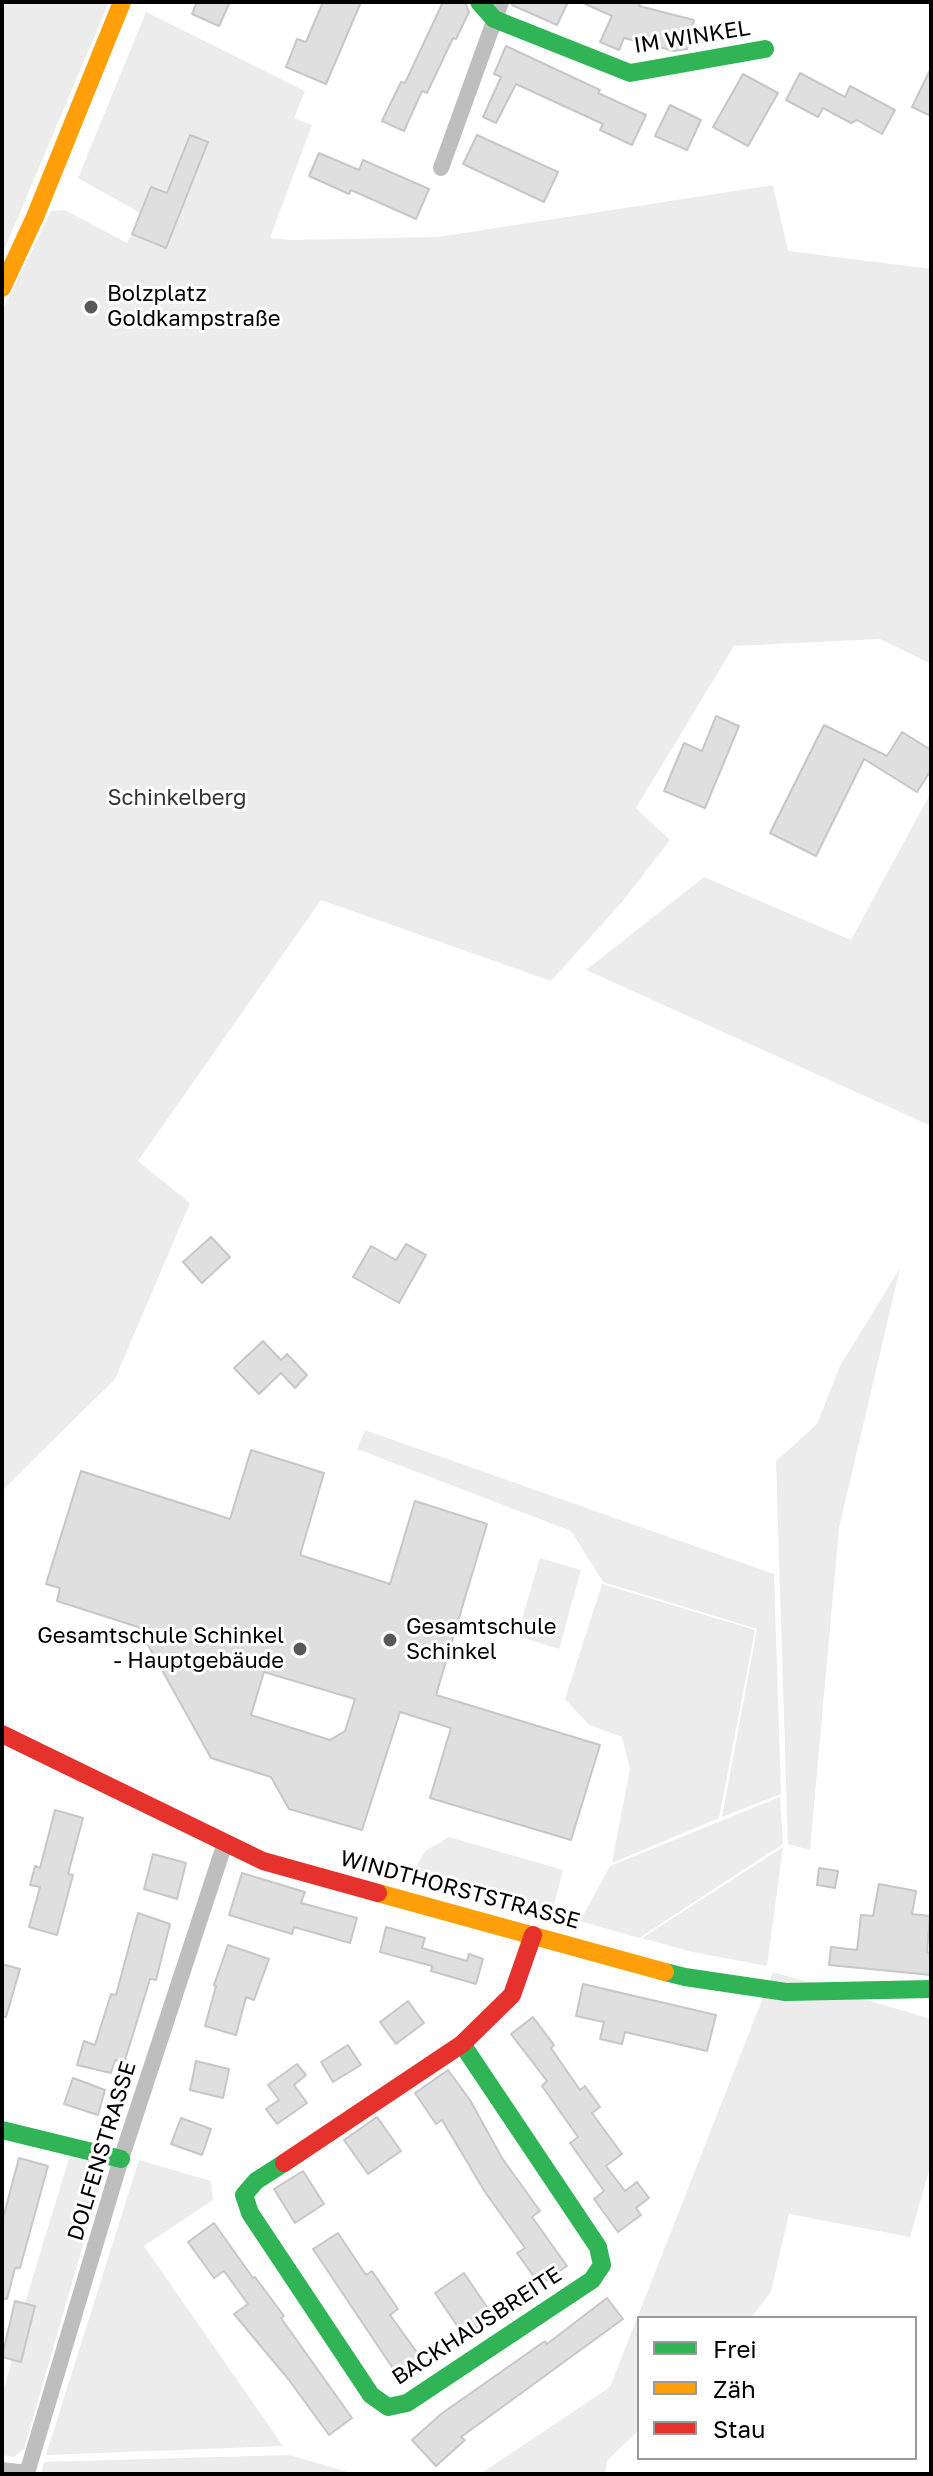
<!DOCTYPE html>
<meta charset="utf-8">
<style>
body{margin:0}
#map{position:relative;width:933px;height:2476px;overflow:hidden;background:#fff;font-family:"Golos Text",sans-serif}
canvas{display:block}
.frame{position:absolute;inset:0;border:4px solid #000;pointer-events:none}
.legend{position:absolute;left:637px;top:2316px;width:280px;height:144px;box-sizing:border-box;background:#fff;border:2px solid #999;margin:0;padding:10px 14px;list-style:none;font-size:24px;color:#000}
.legend li{display:flex;align-items:center;gap:16px;height:40px}
.legend b{width:40px;border:2px solid #999}
</style>
<div id="map">
<canvas width="933" height="2476"></canvas>
<div class="frame"></div>
<ul class="legend">
<li><b style="height:10px;background:#30b455"></b>Frei</li>
<li><b style="height:10px;background:#ff9f0a"></b>Zäh</li>
<li><b style="height:10px;background:#e5322d"></b>Stau</li>
</ul>
</div>
<script>
const context = document.querySelector('canvas').getContext('2d');
context.lineJoin = 'round';
function fill(path, color) {
  context.fillStyle = color;
  context.fill(path, 'evenodd');
}
function trace(path, color, width, dash) {
  context.strokeStyle = color;
  context.lineWidth = width;
  context.lineCap = dash ? 'butt' : 'round';
  context.setLineDash(dash || []);
  context.stroke(path);
}
function label(font, color, halo, rows, align = 'center') {
  context.font = font + ' "Golos Text",sans-serif';
  context.lineWidth = 6;
  context.setLineDash([]);
  context.textBaseline = 'middle';
  context.strokeStyle = halo;
  context.fillStyle = color;
  for (const [text, x, y, turn = 0] of rows) {
    context.save();
    context.translate(x, y);
    context.rotate((+turn || 0) * Math.PI / 180);
    context.textAlign = isNaN(turn) ? turn : align;
    if (halo) context.strokeText(text, 0, 0);
    context.fillText(text, 0, 0);
    context.restore();
  }
}
const green = new Path2D(`
 M2,2h107l-107,253z
 M146,12l159,79 -11,27 18,7 -42,113 20,2 148,-3 335,-52 15,66 143,18v395l-51,-25 -146,7 -98,162 34,32 -48,62 -71,79 -230,-81 -183,261 52,42 -75,176 -113,112v-1179l49,-101 14,-1 62,33 5,-9 33,14 -7,-21 -23,-17 -57,-32z
 M931,792v334l-345,-156 118,-93 147,63z
 M900,1268l-61,260 -29,322 -22,-6 -12,-383 41,-37 23,-58z
 M365,1430l409,144 7,220 -59,23 35,-188 -154,-47 -32,-51 -214,-82z
 M540,1558l41,12 -22,79 -42,-13z
 M602,1584l153,46 -36,188 -107,45 18,-94 -8,-32 -33,-12 -24,-26z
 M780,1797l3,47 -144,94 -59,-17 30,-55z
 M449,1837l114,33 -11,42 -139,-39 12,-22z
 M783,1847l-16,119 -75,-14 -50,-14z
 M773,1972l158,47v145l-21,73 -121,-23 -18,78 -20,26h-112v112l-32,31 -2,13h-125l130,-87z
 M70,2155l36,11 -82,283 -10,8 -12,-2v-59l10,-37 9,2 14,-54 -10,-4z
 M139,2160l72,21 2,19 -69,46 139,200 -237,9z
 M289,2455l66,19h-314l3,-12z`);
const building = new Path2D(`
 M197,2h33l-11,24 -27,-12z
 M323,2h38l-35,82 -40,-17 11,-28 9,3z
 M443,2h22l4,10 -13,27 -3,-1 -26,55 -5,-2 -18,40 -22,-10 19,-39 4,1z
 M512,2h56l-11,23 -45,-20z
 M581,2h60l-2,4 55,14 -7,29 -13,2 -50,-13 -5,12 -19,-8 12,-26z
 M506,46l94,44 -2,3 48,22 -14,30 -32,-15 3,-6 -87,-40 -20,39 -13,-6 18,-40 -7,-3z
 M931,68v48l-19,-9z
 M800,73l45,24 5,-11 45,24 -13,24 -25,-14 -6,3 -28,-15 -5,9 -32,-17z
 M743,74l35,19 -30,53 -35,-19z
 M670,105l31,15 -14,30 -32,-14z
 M190,135l18,7 -42,106 -34,-14 19,-47 16,6z
 M477,135l81,37 -14,30 -81,-38z
 M319,153l40,17 4,-10 66,29 -13,30 -65,-29 -2,4 -40,-18z
 M716,716l23,10 -34,82 -41,-17 20,-48 18,8z
 M824,725l63,31 15,-24 29,18v20l-14,22 -53,-33 -48,97 -46,-23z
 M211,1237l19,20 -28,26 -19,-21z
 M406,1244l20,11 -27,48 -46,-26 18,-31 25,14z
 M263,1341l18,19 6,-6 20,21 -12,13 -14,-15 -22,21 -25,-26z
 M251,1450l73,23 -24,82 90,29 25,-83 72,23 -51,171 164,50 -29,95 -141,-42 21,-70 -51,-16 -38,118 -73,-21 -18,-32 -60,-19 -73,-131 -81,-26 3,-13 -14,-4 35,-113 149,48zM264,1672l91,27 -10,32 -15,9 -79,-25z
 M55,1810l28,8 -15,56 5,1 -16,60 -28,-8 11,-40 -10,-2 5,-19 5,2z
 M153,1854l33,9 -9,36 -33,-10z
 M819,1868l19,3 -3,17 -18,-3z
 M242,1873l63,19 -4,11 56,15 -7,25 -56,-16 -2,7 -63,-19z
 M879,1884l37,7 -4,23 18,2 -3,36 4,1v22l-102,-10 2,-18 26,3 4,-35 12,1z
 M138,1913l32,11 -14,56 -6,-1 -26,84 -9,-3 -4,13 -34,-8 7,-24 11,4 16,-51 5,1z
 M386,1927l39,11 -3,10 45,13 2,-7 14,5 -7,25 -45,-13 1,-5 -52,-14z
 M228,1945l41,14 -15,41 -8,-3 -10,38 -31,-9 11,-40 -2,-1z
 M2,1964l18,5 -14,48h-4z
 M583,1984l133,31 -9,36 -82,-19 -3,12 -22,-5 4,-17 -28,-6z
 M408,2001l16,22 -28,21 -16,-22z
 M533,2017l21,28 -3,3 29,42 5,-4 15,21 -8,6 30,41 -16,12 19,25 12,-9 12,16 -13,10 5,7 -23,17 -24,-33 10,-8 -34,-48 8,-6 -36,-51 5,-5 -36,-47z
 M348,2045l13,20 -28,17 -12,-20z
 M196,2061l33,8 -6,29 -33,-8z
 M297,2064l9,11 -12,10 13,18 -30,21 -11,-15 13,-9 -11,-15z
 M448,2070l22,30 32,58 38,53 -8,6 35,49 -27,19 -23,-32 8,-5 -40,-56 -43,-72 -6,4 -21,-31z
 M73,2078l32,12 -7,25 -34,-11z
 M377,2117l24,34 -33,23 -24,-34z
 M181,2118l30,11 -9,26 -31,-11z
 M19,2158l29,8 -28,102h-5l-8,31 -5,-1v-76z
 M303,2171l21,33 -29,19 -21,-34z
 M214,2223l39,55 2,-1 29,39 -3,2 71,100 -23,17 -40,-55 -55,-66 14,-10 -24,-33 -10,7 -26,-36z
 M338,2233l28,42 6,-4 26,38 -8,6 34,47 -24,17 -87,-130z
 M464,2273l29,43 -29,20 -29,-43z
 M607,2298l16,21 -162,118 4,3 -29,26 -24,-26 29,-26 104,-73 2,3z
 M15,2301l20,5 -14,56 -19,-5z`);
const street = new Path2D(`
 M441,168l60,-166
 M2,2470l25,3 94,-314 104,-316`);
const fast = new Path2D(`
 M479,2l15,17 136,54 135,-24
 M665,1972l20,5 101,15 145,-3
 M2,2130l119,29
 M284,2163l-28,18 -12,14 6,18 121,182 17,12 19,-4 185,-123 10,-15 -4,-18 -136,-203`);
const slow = new Path2D(`
 M2,288l33,-71 87,-215
 M378,1893l287,79`);
const jam = new Path2D(`
 M2,1734l261,127 115,32
 M284,2163l178,-119 50,-49 21,-60`);
const markers = [
 [91,307,8,"#595959"],
 [390,1640,8,"#595959"],
 [300,1649,8,"#595959"]
];
const streetNames = [
 ["IM WINKEL",692,37,-9],
 ["WINDTHORSTSTRASSE",460,1890,15],
 ["DOLFENSTRASSE",102,2151,-73],
 ["BACKHAUSBREITE",477,2326,-33]
];
const poiNames = [
 ["Bolzplatz",107,294],
 ["Goldkampstraße",107,319],
 ["Gesamtschule",406,1627],
 ["Schinkel",406,1652],
 ["Gesamtschule Schinkel",284,1636,"right"],
 ["- Hauptgebäude",284,1661,"right"]
];
const parkNames = [
 ["Schinkelberg",177,798]
];
fill(green, '#ececec');
fill(building, '#dfdfdf');
trace(building, '#c7c7c7', 2);
trace(street, '#bebebe', 16);
trace(fast, '#30b455', 18);
trace(slow, '#ff9f0a', 18);
trace(jam, '#e5322d', 18);
for (const [x, y, r, color] of markers) {
  const dot = new Path2D();
  dot.arc(x, y, r, 0, 2 * Math.PI);
  context.fillStyle = color;
  context.fill(dot);
  trace(dot, '#fff', 3);
}
label('22px', '#000', '#fff', streetNames);
label('22px', '#000', '#fff', poiNames, 'left');
label('22px', '#333', '#fff', parkNames);
</script>
